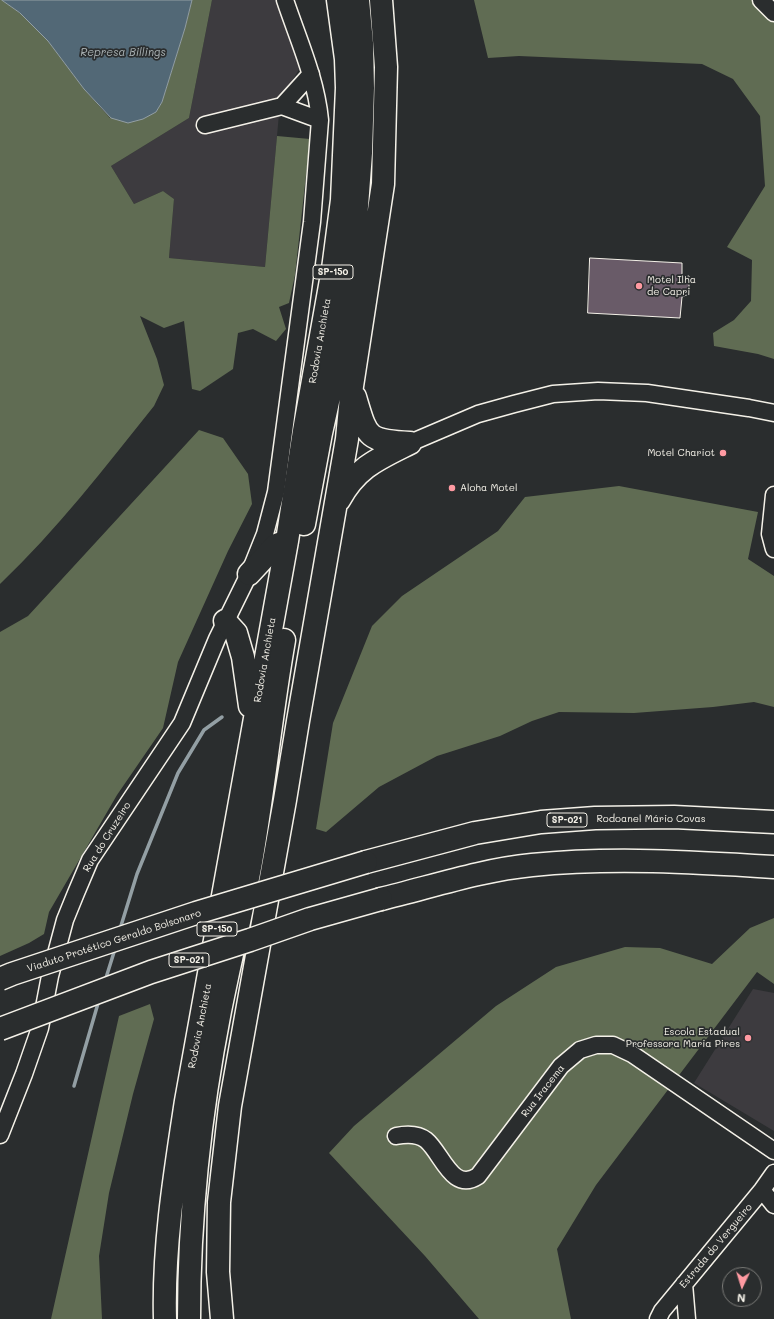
<!DOCTYPE html>
<meta charset="utf-8">
<style>
body{margin:0}
#map{position:relative;width:774px;height:1319px;overflow:hidden;background:#2a2d2e;font-family:Mali,sans-serif}
canvas{display:block}
.north{position:absolute;left:722px;top:1267px;width:40px;height:40px;box-sizing:border-box;background:#2a2d2e;border:1px solid #7b7b78;border-radius:50%;rotate:184deg;font-size:11px;font-weight:700;line-height:16px;text-align:center;color:#f4f1e8}
.north::after{content:'';display:block;margin:auto;width:14px;height:18px;background:#ff9aa2;clip-path:polygon(50% 0,100% 100%,50% 72%,0 100%)}
</style>
<div id="map">
<canvas width="774" height="1319"></canvas>
<div class="north">N</div>
</div>
<script>
const context = document.querySelector('canvas').getContext('2d');
context.lineJoin = 'round';
function fill(path, color) {
  context.fillStyle = color;
  context.fill(path, 'evenodd');
}
function trace(path, color, width, dash) {
  context.strokeStyle = color;
  context.lineWidth = width;
  context.lineCap = dash ? 'butt' : 'round';
  context.setLineDash(dash || []);
  context.stroke(path);
}
function label(font, color, halo, rows, align = 'center') {
  context.font = font + ' Mali,sans-serif';
  context.lineWidth = 3.5;
  context.setLineDash([]);
  context.textBaseline = 'middle';
  context.strokeStyle = halo;
  context.fillStyle = color;
  for (const [text, x, y, turn = 0] of rows) {
    context.save();
    context.translate(x, y);
    context.rotate((+turn || 0) * Math.PI / 180);
    context.textAlign = isNaN(turn) ? turn : align;
    if (halo) context.strokeText(text, 0, 0);
    context.fillText(text, 0, 0);
    context.restore();
  }
}
const built = new Path2D(`
 M212,0h65l24,66 -17,28 -16,8 11,12 -14,153 -96,-9 5,-59 -11,-8 -29,13 -23,-38 78,-48z
 M753,989l21,4v138l-80,-48z`);
const green = new Path2D(`
 M0,0h2l18,13 28,28 36,48 26,29 46,-6 6,-10 23,-74 7,-28h20l-23,118 -78,48 23,38 29,-13 11,8 -5,59 96,9 12,-131 33,3 -15,136 -6,28 -10,4 7,22 -10,12 -23,-12 -15,4 -5,36 -33,22 -8,-2 -8,-68 -20,7 -24,-12 17,43 7,26 -10,21c-49,61 -97,124 -154,178z
 M474,0h300v359l-16,-5 -44,-8 -1,-13 21,-13 17,-19 1,-41 -25,-13 38,-61 -5,-70 -27,-37 -31,-15 -183,-8 -31,2z
 M199,430l24,8 25,36 4,30 -24,47 -50,111 -15,66 -46,67 -68,117 -5,22 -15,9 -29,13v-324l28,-16z
 M619,486l139,26 -10,47 26,17v131l-20,-5 -41,5 -79,6 -75,-1 -27,9 -32,15 -63,20 -58,31 -53,45 -10,-3 17,-106 39,-97 30,-30 96,-65 27,-34z
 M774,918v66l-17,-12 -161,213 -39,64 14,70h-92l-54,-63 -96,-103 25,-27 142,-120 60,-39 69,-20 35,1 52,16 38,-36z
 M150,1004l4,15 -21,75 -24,99 -10,63 3,63h-51l68,-303z`);
const water = new Path2D(`
 M2,0h190l-7,28 -23,74 -6,10 -13,7 -15,4 -17,-5 -27,-29 -36,-48 -28,-28z`);
const stream = new Path2D(`
 M120,929l17,-55 41,-101 26,-43 18,-13
 M105,981l10,-32
 M74,1086l25,-86`);
const building = new Path2D(`
 M590,258l92,5v14l7,-1v18l-7,3 -2,21 -92,-5z`);
const minor = new Path2D(`
 M761,0l13,13
 M282,106l38,14
 M205,125l77,-19 29,-32
 M410,443l68,-29 36,-10 39,-10 45,-3 49,2 102,15 25,5
 M774,495l-4,39 4,15
 M0,1135l24,-61 16,-46 10,-52 15,-56 11,-27 14,-33 92,-137 35,-84 32,-65 16,-40 11,-42 36,-270 8,-102c-4,-42 -22,-81 -35,-120
 M396,1136c10,-2 21,-3 30,4 16,13 26,53 52,36l83,-110 19,-16 16,-5h17l19,9 142,97
 M762,1190l12,15
 M684,1284l3,35
 M658,1319l4,-8 100,-121 12,-17`);
const highway = new Path2D(`
 M355,397c12,40 11,44 55,46
 M339,500c18,-33 39,-41 71,-57
 M304,524l17,-91 14,-63 19,-124 7,-93 2,-65 -1,-45 -4,-43
 M249,574l27,-29 11,-4
 M225,621l11,12 7,24 7,49
 M366,862l109,-29 66,-11 54,-4 79,-1 100,5
 M381,899c50,-12 100,-29 151,-34 80,-8 161,-3 242,2
 M165,1319c-2,-73 10,-146 21,-218l101,-560 17,-110 29,-162 9,-69 5,-112 -1,-29 -8,-59
 M189,1319c0,-104 11,-206 31,-308 10,-50 22,-99 31,-149 13,-74 20,-148 33,-222
 M222,1319l-4,-47 1,-70 11,-96 55,-306 13,-79 49,-282 5,-53 31,-202 3,-117 -5,-67`);
const highwayBridge = new Path2D(`
 M0,979l12,-5 184,-61 170,-51
 M0,1029l151,-57 99,-32 60,-21 71,-20`);
const markers = [
 [639,286,4,"#ff9aa2"],
 [723,453,4,"#ff9aa2"],
 [452,488,4,"#ff9aa2"],
 [748,1038,4,"#ff9aa2"]
];
const shields = [
 [333,272,40],
 [567,820,40],
 [217,929,40],
 [189,960,40]
];
const shieldNames = [
 ["SP-150",333,272],
 ["SP-021",567,820],
 ["SP-150",217,929],
 ["SP-021",189,960]
];
const poiNames = [
 ["Motel Ilha",647,280],
 ["de Capri",647,292],
 ["Motel Chariot",715,453,"right"],
 ["Aloha Motel",460,488],
 ["Escola Estadual",740,1032,"right"],
 ["Professora Maria Pires",740,1044,"right"]
];
const streetNames = [
 ["Rodovia Anchieta",320,341,-80],
 ["Rodovia Anchieta",265,660,-80],
 ["Rodoanel Mário Covas",651,819],
 ["Rua do Cruzeiro",107,837,-58],
 ["Viaduto Protético Geraldo Bolsonaro",114,941,-18],
 ["Rodovia Anchieta",200,1026,-79],
 ["Rua Iracema",543,1091,-52],
 ["Estrada do Vergueiro",716,1246,-50]
];
const waterNames = [
 ["Represa Billings",123,53]
];
fill(built, '#3d3b3f');
fill(green, '#606c53');
fill(water, '#526876');
trace(water, '#939fa4', 1);
trace(stream, '#939fa4', 3.5);
fill(building, '#695b68');
trace(building, '#f4f1e8', 1);
trace(minor, '#f4f1e8', 19);
trace(highway, '#f4f1e8', 25);
trace(minor, '#2a2d2e', 16);
trace(highway, '#2a2d2e', 22);
trace(highwayBridge, '#f4f1e8', 25, []);
trace(highwayBridge, '#2a2d2e', 22);
for (const [x, y, r, color] of markers) {
  const dot = new Path2D();
  dot.arc(x, y, r, 0, 2 * Math.PI);
  context.fillStyle = color;
  context.fill(dot);
  trace(dot, '#2a2d2e', 1.5);
}
for (const [x, y, w] of shields) {
  const box = new Path2D();
  box.roundRect(x - w / 2, y - 7, w, 14, 3);
  context.fillStyle = '#2a2d2e';
  context.fill(box);
  trace(box, '#f4f1e8', 1);
}
label('bold 9px', '#f4f1e8', null, shieldNames);
label('10px', '#f4f1e8', '#2a2d2e', poiNames, 'left');
label('10px', '#f4f1e8', '#2a2d2e', streetNames);
label('italic 11px', '#abb3b5', '#2a2d2e', waterNames);
</script>
